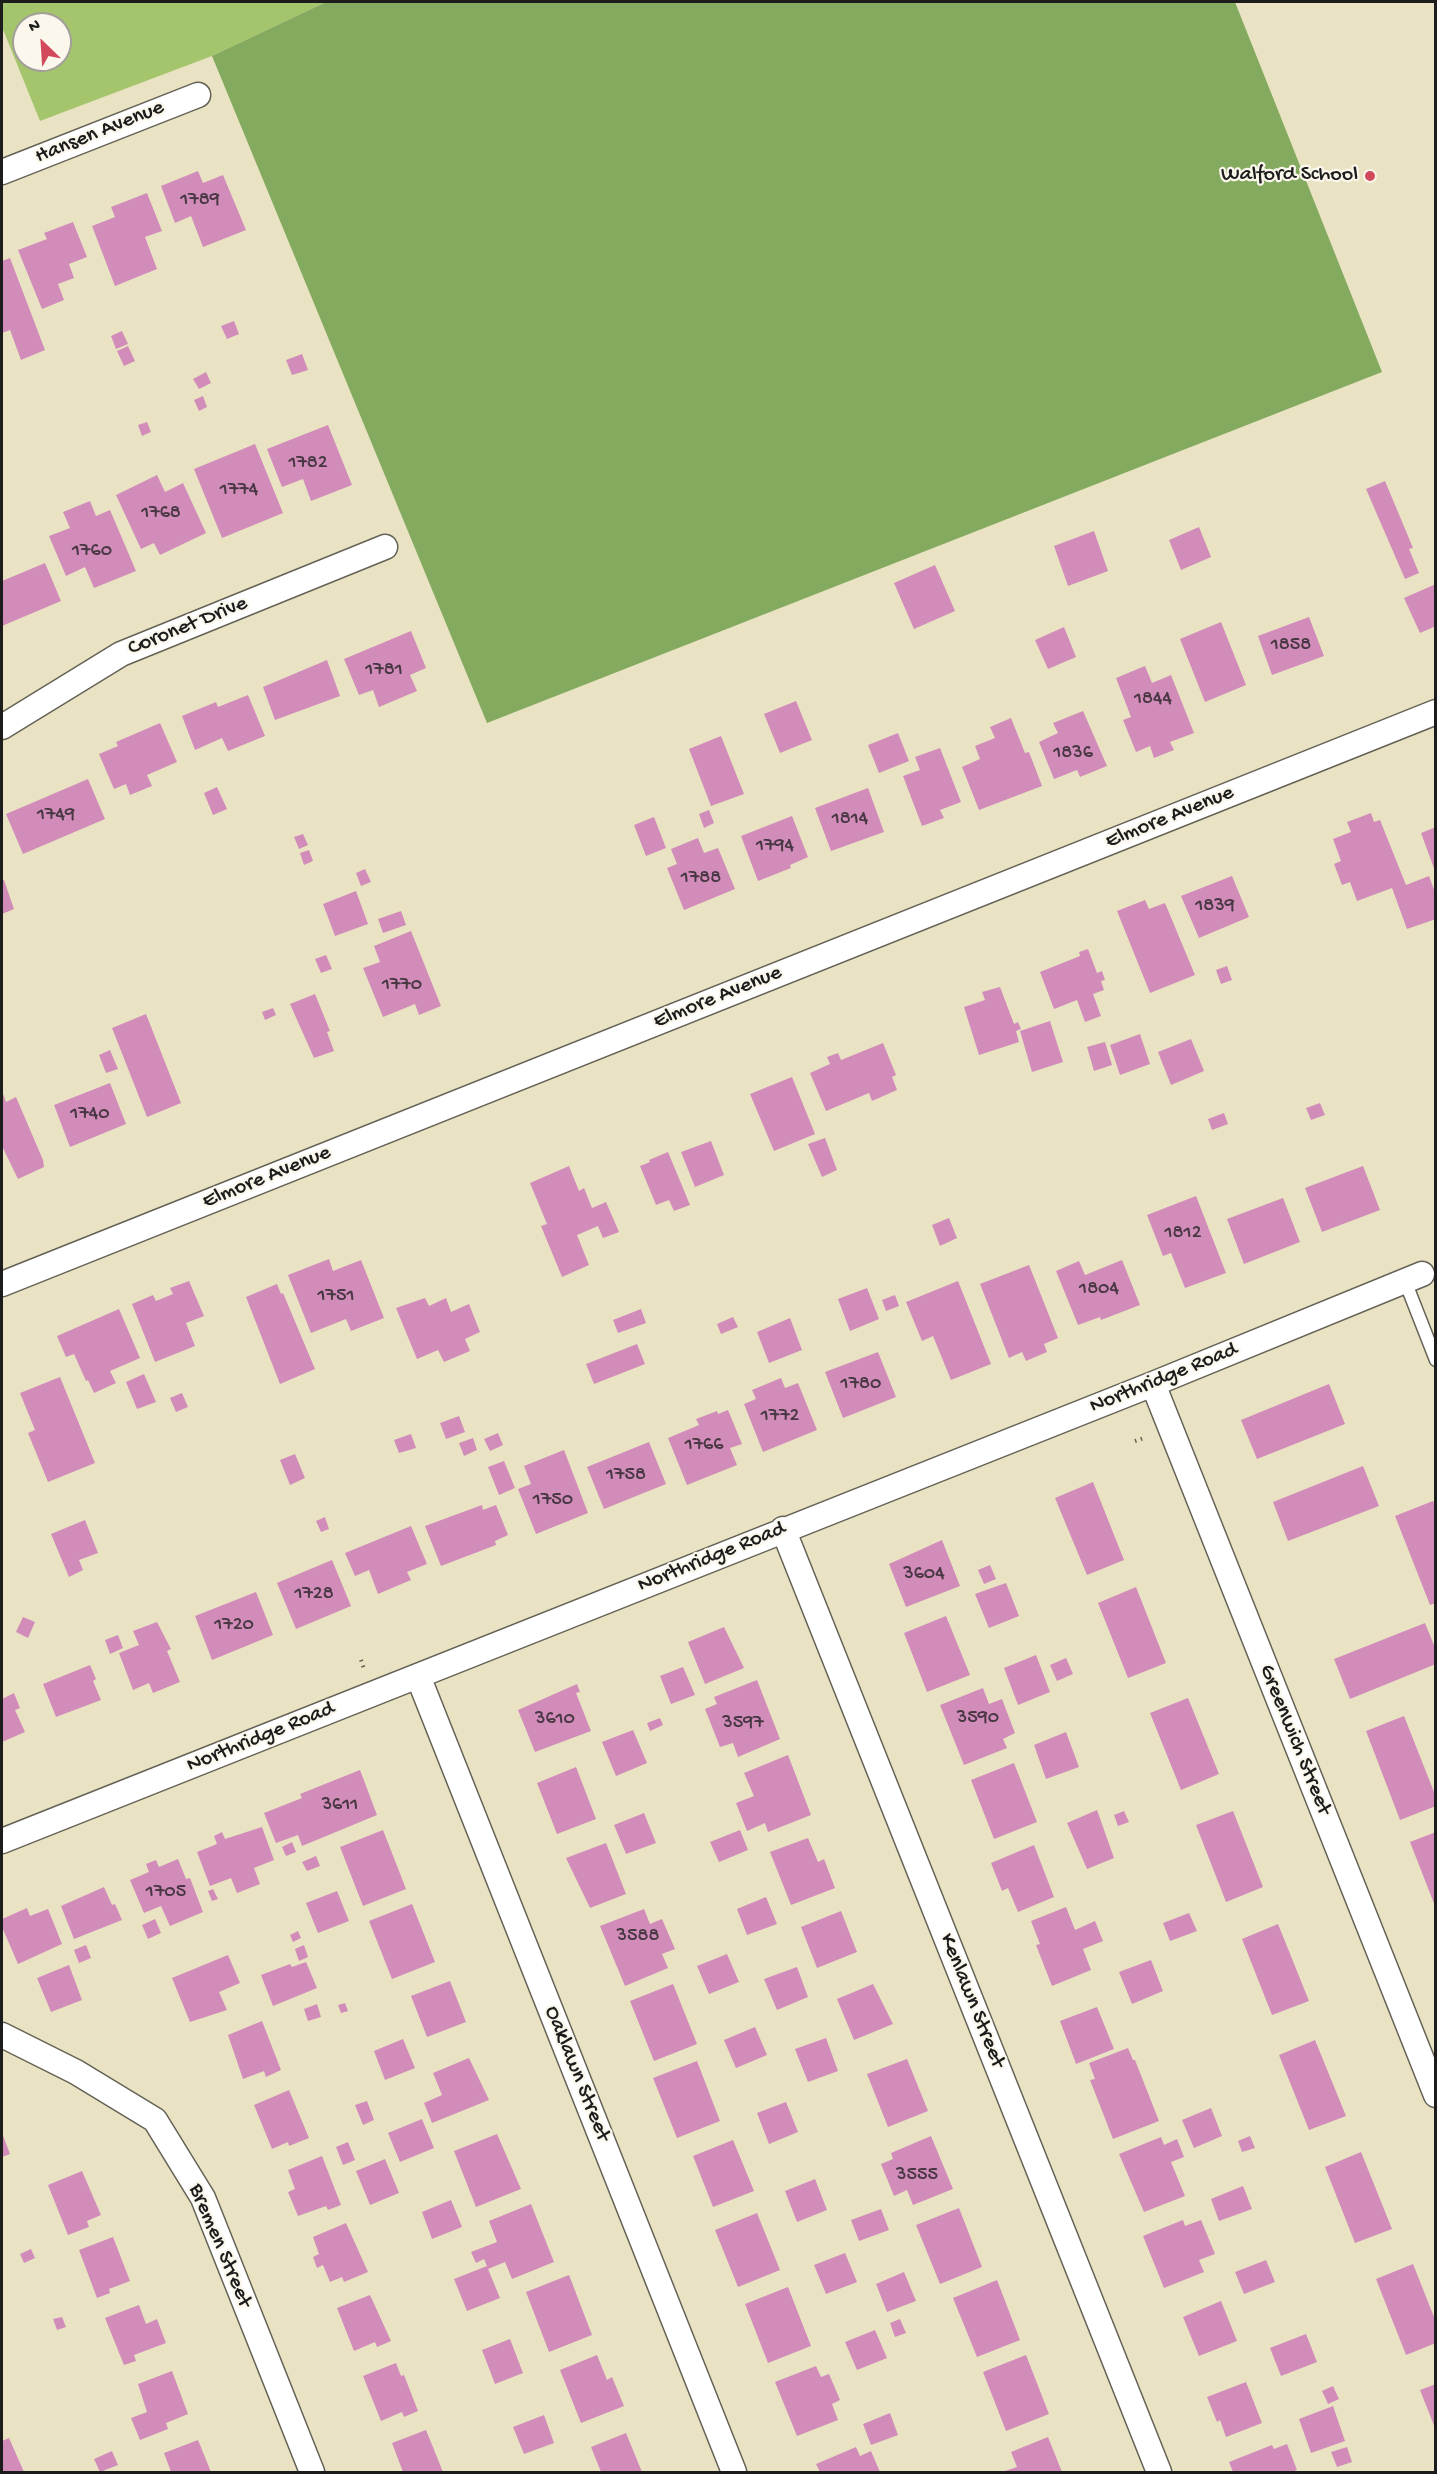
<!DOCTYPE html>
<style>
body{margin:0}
#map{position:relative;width:1437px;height:2474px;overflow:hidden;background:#eae3c3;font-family:"Gochi Hand",sans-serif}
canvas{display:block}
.frame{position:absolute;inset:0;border:3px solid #1c1c1c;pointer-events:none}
.north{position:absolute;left:12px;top:12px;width:60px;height:60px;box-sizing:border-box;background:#fbf7ec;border:2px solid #a29f99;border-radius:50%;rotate:335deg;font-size:16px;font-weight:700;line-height:24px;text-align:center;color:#1c1c1c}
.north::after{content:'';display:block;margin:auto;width:21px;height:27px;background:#d1495b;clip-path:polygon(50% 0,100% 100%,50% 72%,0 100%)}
</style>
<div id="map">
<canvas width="1437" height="2474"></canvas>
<div class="frame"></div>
<div class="north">N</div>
</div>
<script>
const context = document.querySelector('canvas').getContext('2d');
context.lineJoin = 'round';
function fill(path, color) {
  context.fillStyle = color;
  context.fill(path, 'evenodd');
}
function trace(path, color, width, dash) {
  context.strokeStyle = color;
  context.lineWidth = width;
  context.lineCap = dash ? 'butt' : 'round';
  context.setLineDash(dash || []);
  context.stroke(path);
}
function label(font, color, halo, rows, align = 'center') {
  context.font = font + ' "Gochi Hand",sans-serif';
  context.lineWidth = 4.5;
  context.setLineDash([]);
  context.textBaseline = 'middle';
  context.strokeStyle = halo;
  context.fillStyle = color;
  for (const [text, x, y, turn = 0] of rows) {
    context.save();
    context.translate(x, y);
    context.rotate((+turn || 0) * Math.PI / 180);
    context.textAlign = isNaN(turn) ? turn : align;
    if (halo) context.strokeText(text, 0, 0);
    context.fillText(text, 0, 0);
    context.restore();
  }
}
const green = new Path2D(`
 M2,2h324l-114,54 -172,65 -38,-94zM24,24h36v36h-36z`);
const forest = new Path2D(`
 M326,2h909l147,370 -895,351 -275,-667z`);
const building = new Path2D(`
 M198,171l5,12 20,-8 23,55 -43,17 -12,-31 -16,7 -14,-37z
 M147,193l15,38 -17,6 12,32 -42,17 -23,-60 23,-9 -4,-10z
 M73,222l14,35 -18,7 5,14 -16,6 6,16 -22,9 -24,-59 29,-11 -3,-6z
 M10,258l35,92 -24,10 -11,-30 -8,3v-72z
 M234,321l5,13 -12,5 -6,-13z
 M122,331l6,13 -12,5 -5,-13z
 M128,346l7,15 -11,5 -7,-15z
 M302,354l6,16 -16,5 -6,-15z
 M206,372l5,11 -12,6 -6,-10z
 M203,396l4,11 -8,4 -5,-11z
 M147,422l4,10 -9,4 -4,-11z
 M328,425l24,60 -41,16 -8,-22 -21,8 -15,-38z
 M255,444l28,69 -61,25 -28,-69z
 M157,475l8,17 18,-9 23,50 -46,22 -6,-12 -13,6 -25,-54z
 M1385,481l28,67 -4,1 10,24 -14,6 -39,-90z
 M90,501l6,15 14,-6 26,61 -42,17 -9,-21 -19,9 -17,-40 21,-8 -7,-16z
 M1199,527l12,30 -30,13 -12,-30z
 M1094,531l14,40 -40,15 -14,-40z
 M45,563l16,38 -59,25v-45z
 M935,565l20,46 -41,18 -20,-46z
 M1436,584v42l-16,7 -16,-35z
 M1309,617l15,39 -52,19 -14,-39z
 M1221,622l25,63 -41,17 -25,-63z
 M1064,627l12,30 -28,12 -13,-29z
 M411,631l15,37 -16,7 7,16 -38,16 -6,-17 -14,5 -15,-36z
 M327,660l13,36 -65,24 -12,-33z
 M1145,666l7,17 19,-8 23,58 -24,9 4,8 -20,8 -4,-12 -14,6 -13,-32 8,-3 -15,-39z
 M248,695l17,41 -37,15 -6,-13 -27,12 -13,-34 34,-14 2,5z
 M796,701l16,39 -32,13 -16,-39z
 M1083,711l24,55 -27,11 -3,-7 -23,9 -15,-37 19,-9 -5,-10z
 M1011,718l14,35 4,-1 13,34 -63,24 -17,-43 18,-8 -5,-13 20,-8 -5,-11z
 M160,723l17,39 -30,13 5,11 -22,9 -4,-11 -12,5 -15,-35 19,-8 -2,-4z
 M898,733l11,28 -30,12 -11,-28z
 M721,736l23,58 -33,12 -22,-57z
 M940,748l21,54 -21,8 4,8 -22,8 -19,-50 17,-6 -5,-13z
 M88,779l17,40 -82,35 -17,-40z
 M217,787l10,22 -14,6 -9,-22z
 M868,788l16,44 -53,19 -16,-43z
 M709,810l5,13 -10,5 -5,-14z
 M1371,813l3,9 6,-2 26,65 23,-9 7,19v24l-29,10 -15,-41 -35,13 -7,-19 -8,3 -8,-21 7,-3 -8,-22 18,-7 -4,-10z
 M792,816l16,41 -18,8 1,3 -33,13 -17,-45z
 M654,817l12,31 -20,8 -12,-31z
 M1436,827v44h-1l-14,-38z
 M303,834l5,11 -9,4 -5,-12z
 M698,838l6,15 14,-5 17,41 -51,21 -17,-42 10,-4 -6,-15z
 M309,850l4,11 -9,4 -4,-12z
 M365,869l6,13 -10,4 -5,-13z
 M1232,876l17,41 -50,21 -18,-42z
 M2,880h2l10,29 -12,5z
 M356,891l12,33 -33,12 -12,-32z
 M1145,900l4,9 16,-6 30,72 -45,18 -33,-82z
 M401,911l5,14 -23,8 -5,-14z
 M411,931l30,75 -22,9 -4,-11 -32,13 -20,-49 17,-6 -6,-16z
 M1088,949l9,24 5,-2 3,9 -4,1 3,9 -11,4 8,22 -16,6 -8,-22 -23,9 -14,-37 40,-16 -1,-4z
 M326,955l6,14 -11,4 -6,-14z
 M1227,966l5,14 -11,4 -5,-14z
 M1000,987l14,37 4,-2 3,7 -5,2 3,11 -40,13 -15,-48 21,-7 -3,-8z
 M315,994l15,37 -3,1 7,19 -20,7 -24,-54z
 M273,1008l3,7 -11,5 -3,-8z
 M146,1014l35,89 -34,14 -35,-89z
 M1050,1021l13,41 -31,10 -12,-41z
 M1140,1034l10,30 -30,11 -10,-30z
 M1191,1039l13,32 -33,14 -13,-33z
 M1105,1042l7,23 -18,6 -7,-24z
 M883,1043l13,32 -4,2 5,13 -25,11 -3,-8 -43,18 -16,-38 20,-9 -3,-7 11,-4 3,7z
 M110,1050l8,19 -12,4 -7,-18z
 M792,1077l23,57 -41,17 -24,-57z
 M110,1083l16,41 -56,23 -16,-42z
 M2,1091l4,11 10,-5 27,63 1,7 -26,12 -16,-33z
 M1320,1103l5,12 -14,5 -5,-12z
 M1224,1113l4,11 -16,6 -4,-11z
 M825,1138l12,32 -15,7 -14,-33z
 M711,1141l13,34 -29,12 -14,-35z
 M668,1152l22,53 -16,6 -5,-11 -13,5 -16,-39 10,-4 -1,-2z
 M569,1166l10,25 5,-3 8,20 14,-6 13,30 -16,6 -5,-12 -21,9 12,30 -27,12 -21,-51 6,-2 -17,-41z
 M1363,1166l17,44 -58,22 -17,-44z
 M1196,1196l30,77 -41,15 -14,-35 -8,3 -16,-41z
 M1283,1198l17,44 -56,22 -17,-45z
 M949,1218l8,20 -17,8 -8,-21z
 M329,1259l4,12 28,-11 23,58 -33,13 -5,-12 -35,14 -23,-58z
 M1122,1260l18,45 -39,15 -1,-3 -22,8 -22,-54 23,-10 6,14z
 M1029,1265l29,73 -14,6 3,8 -21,9 -4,-9 -13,6 -29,-74z
 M189,1281l15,35 -18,7 9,23 -40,16 -23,-58 21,-9 3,6 17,-7 -3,-6z
 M958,1281l33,83 -40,16 -18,-44 -11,5 -16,-39z
 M277,1284l4,10 2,-1 32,76 -35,15 -34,-87z
 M867,1288l12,31 -29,12 -12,-32z
 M895,1295l4,11 -13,5 -4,-11z
 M425,1298l4,8 17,-8 5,14 18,-8 11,28 -15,7 5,12 -26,11 -6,-12 -21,9 -21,-51z
 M119,1309l21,49 -30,13 6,12 -22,10 -6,-13 -2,1 -12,-27 -8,3 -9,-21z
 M641,1309l5,14 -28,10 -5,-13z
 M733,1317l5,10 -17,7 -4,-10z
 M790,1318l12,32 -33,13 -12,-31z
 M637,1344l8,20 -51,20 -8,-20z
 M878,1352l18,45 -53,21 -18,-46z
 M144,1374l12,28 -19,7 -11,-27z
 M60,1377l35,86 -47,19 -20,-49 7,-3 -15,-37z
 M781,1378l4,10 13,-5 19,47 -54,22 -19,-48 12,-5 -4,-9z
 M1329,1384l16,40 -88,35 -16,-39z
 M182,1393l6,14 -12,5 -6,-14z
 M728,1410l14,34 -12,4 7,17 -50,20 -19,-47 31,-13 -3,-6 21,-8 1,3z
 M459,1416l6,16 -19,7 -6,-16z
 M498,1433l5,12 -13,6 -6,-12z
 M411,1434l5,14 -17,5 -5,-13z
 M473,1438l4,12 -13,6 -5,-13z
 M649,1442l17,42 -62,25 -17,-42z
 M564,1450l24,63 -52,21 -18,-45 13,-5 -7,-18z
 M295,1454l10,24 -15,7 -10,-25z
 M504,1461l11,27 -16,7 -11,-28z
 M1363,1466l16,40 -91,35 -15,-39z
 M1093,1482l31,78 -37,15 -32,-77z
 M1433,1501l3,6v96l-6,2 -35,-89z
 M482,1505l1,5 13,-5 12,30 -13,6 1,4 -55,21 -16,-40z
 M325,1517l4,12 -8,3 -5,-11z
 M85,1520l13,33 -19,7 4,10 -14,7 -18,-43z
 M411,1526l16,38 -20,8 4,8 -33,14 -9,-24 -14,6 -10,-23z
 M942,1540l18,46 -54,21 -17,-43z
 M332,1560l19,46 -55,23 -19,-46z
 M990,1565l6,14 -12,5 -6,-14z
 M1006,1583l13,33 -30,12 -14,-34z
 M1136,1587l30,76 -38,15 -30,-75z
 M256,1592l17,43 -61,25 -17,-44z
 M946,1616l24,59 -43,17 -23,-59z
 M23,1617l12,5 -7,16 -12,-6z
 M157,1622l14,27 -4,2 13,31 -27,11 -4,-10 -16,7 -14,-37 20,-8 -6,-14z
 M1425,1623l11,27v14l-86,35 -16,-40z
 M724,1627l20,41 -39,16 -17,-42z
 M118,1635l5,13 -13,6 -5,-14z
 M1036,1655l14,37 -32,13 -14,-37z
 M1066,1658l7,16 -16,7 -7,-16z
 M90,1665l6,14 -3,2 8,19 -45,17 -13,-33z
 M683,1667l12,28 -24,9 -11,-28z
 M757,1680l23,59 -42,18 -5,-14 -13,4 -15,-38 12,-5 -3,-7z
 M577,1684l3,8 -4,1 15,38 -56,21 -17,-42z
 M983,1688l6,16 13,-5 13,34 -12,6 4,9 -43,17 -24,-60z
 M14,1693l6,15 -5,2 10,22 -23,10v-43z
 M1188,1698l31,76 -38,16 -31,-77z
 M1404,1716l32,81v9l-36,14 -34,-89z
 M660,1718l3,7 -13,6 -3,-8z
 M633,1730l14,33 -31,13 -14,-34z
 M1066,1732l13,35 -33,12 -12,-34z
 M788,1755l23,60 -43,17 -3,-9 -18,8 -11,-28 18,-7 -10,-23z
 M1014,1763l23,59 -43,17 -23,-59z
 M576,1767l20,52 -39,15 -20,-51z
 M360,1770l17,45 -75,31 -4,-11 -22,8 -12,-30 38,-15 -2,-4z
 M1097,1810l17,48 -27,11 -20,-46z
 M1124,1811l5,11 -11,4 -4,-11z
 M1233,1811l30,76 -37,15 -30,-77z
 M644,1813l12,30 -30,11 -12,-29z
 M262,1827l12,33 -20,8 6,16 -23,9 -6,-15 -21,8 -13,-34 20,-8 -3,-8 8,-4 3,7z
 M383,1830l23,59 -43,17 -23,-59z
 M740,1830l8,20 -29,12 -9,-20z
 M1436,1832v74h-1l-25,-64z
 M808,1838l10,24 6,-3 11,29 -44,17 -21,-53z
 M292,1842l4,10 -10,4 -4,-9z
 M606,1843l20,51 -36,14 -24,-50z
 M1034,1845l20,52 -36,15 -10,-24 -6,3 -11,-28z
 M316,1856l4,10 -13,5 -5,-9z
 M178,1859l8,20 4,-1 13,34 -33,14 -9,-20 -17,7 -14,-33 19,-8 -3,-8 10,-4 3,7z
 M104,1887l8,18 3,-1 7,16 -48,19 -13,-33z
 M213,1889l5,10 -6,2 -4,-10z
 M337,1891l12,30 -31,12 -12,-30z
 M766,1897l11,27 -30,11 -10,-26z
 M412,1904l23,58 -43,17 -23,-58z
 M1066,1907l9,23 20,-9 8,20 -20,8 8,21 -39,16 -16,-41 4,-1 -9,-23z
 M27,1908l3,8 18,-7 14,35 -44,20 -16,-37v-8z
 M644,1909l6,15 12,-5 13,30 -13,5 6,14 -43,18 -25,-60z
 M841,1911l16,41 -40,16 -16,-41z
 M1189,1913l8,18 -27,10 -7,-18z
 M155,1919l6,14 -13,6 -6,-14z
 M1278,1924l31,77 -37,14 -30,-76z
 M298,1931l3,7 -8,4 -3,-7z
 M86,1945l5,13 -12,5 -5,-13z
 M304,1945l4,12 -9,4 -4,-12z
 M727,1954l12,28 -30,12 -12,-28z
 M228,1955l12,28 -21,9 8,18 -37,12 -18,-44z
 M1151,1960l12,31 -31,13 -13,-32z
 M306,1962l11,26 -44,18 -12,-31 29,-11 2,3z
 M69,1965l13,35 -31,12 -14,-34z
 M797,1967l11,30 -31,13 -13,-31z
 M450,1981l16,41 -39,15 -16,-41z
 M673,1984l24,60 -43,17 -24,-60z
 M873,1984l20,40 -39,16 -17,-41z
 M345,2003l3,8 -7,2 -3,-8z
 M317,2004l4,13 -13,4 -4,-12z
 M1097,2007l17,42 -38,15 -16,-43z
 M262,2021l19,49 -15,7 -2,-6 -21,8 -15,-44z
 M755,2027l12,28 -31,13 -12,-28z
 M826,2038l12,33 -30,11 -13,-33z
 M403,2039l12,29 -30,12 -11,-29z
 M1315,2040l31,76 -37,14 -30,-75z
 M1128,2048l5,12h2l24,61 -46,18 -23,-59 5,-1 -6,-16z
 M469,2058l20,42 -57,23 -8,-20 18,-8 -9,-22z
 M907,2059l21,52 -40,16 -21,-53z
 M697,2061l23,60 -43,17 -24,-60z
 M289,2090l20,48 -20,8 -1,-4 -16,7 -18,-44z
 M367,2101l7,19 -11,5 -8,-20z
 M786,2102l12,30 -29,12 -12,-31z
 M1211,2108l11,28 -28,12 -12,-28z
 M422,2119l12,29 -34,14 -12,-29z
 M2,2133l8,21 -8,3z
 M497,2134l24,55 -45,18 -22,-56z
 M931,2136l22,53 -40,16 -6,-15 -13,6 -13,-32 12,-5 -2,-6z
 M1250,2136l5,12 -13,4 -4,-11z
 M1161,2137l3,8 13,-6 7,18 -13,5 14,34 -41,16 -25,-58z
 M733,2140l21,51 -41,16 -20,-51z
 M348,2142l7,18 -12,5 -7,-18z
 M1361,2152l31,77 -37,14 -30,-76z
 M322,2156l19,49 -13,5 -2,-4 -28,10 -10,-24 7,-3 -7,-19z
 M385,2159l14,34 -29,12 -14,-34z
 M82,2171l19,44 -14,6 2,6 -21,8 -20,-50z
 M815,2179l12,31 -30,12 -12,-31z
 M1243,2186l9,23 -33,12 -8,-22z
 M451,2200l11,27 -30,12 -10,-27z
 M531,2204l23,58 -42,17 -7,-17 -17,7 12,29 -33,13 -13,-32 33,-13 -3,-7 -8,4 -5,-11 26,-10 -8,-21z
 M959,2208l23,59 -42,17 -24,-59z
 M881,2209l8,21 -30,11 -8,-21z
 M757,2213l23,57 -42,17 -23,-57z
 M1183,2220l2,6 16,-6 14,34 -16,6 5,12 -40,16 -21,-52z
 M346,2223l22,49 -24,10 -2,-5 -12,5 -7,-17 -6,3 -4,-11 6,-3 -6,-17z
 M113,2237l17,44 -21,8 1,4 -13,5 -18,-48z
 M31,2249l4,9 -11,5 -4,-9z
 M845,2253l12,29 -31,12 -12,-29z
 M1266,2260l9,22 -31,12 -9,-22z
 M1413,2264l23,58v21l-30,12 -30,-76z
 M904,2272l12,29 -29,11 -11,-28z
 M569,2275l23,60 -43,17 -23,-60z
 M997,2280l23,60 -43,17 -24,-59z
 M788,2287l23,59 -43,17 -23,-59z
 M370,2295l21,46 -14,6 -2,-5 -21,9 -17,-43z
 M1221,2301l16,40 -38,15 -16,-39z
 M139,2305l7,19 11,-5 9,24 -32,12 2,6 -12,4 -19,-47z
 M62,2317l4,10 -9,3 -4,-11z
 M900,2319l6,14 -11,4 -5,-14z
 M875,2330l12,28 -30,12 -12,-28z
 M1306,2334l11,28 -36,14 -11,-28z
 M510,2339l13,34 -28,11 -13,-34z
 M597,2355l10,25 5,-3 12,29 -43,17 -21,-53z
 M1026,2355l23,59 -43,17 -23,-59z
 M396,2363l5,13 3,-1 14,36 -14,6 -2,-5 -21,9 -18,-45z
 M816,2366l5,11 8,-3 11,26 -8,4 6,16 -41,16 -22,-54z
 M172,2371l16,43 -22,9 2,6 -28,11 -9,-22 16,-6 -9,-28z
 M1246,2382l16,41 -36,14 -6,-17 -3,2 -10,-25z
 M1436,2384v44h-1l-15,-38z
 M1333,2386l6,13 -11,5 -6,-13z
 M1333,2406l12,35 -34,12 -12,-34z
 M890,2413l8,22 -27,10 -8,-21z
 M544,2415l10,28 -30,11 -11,-27z
 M426,2430l17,42h-40l-11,-29z
 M626,2433l16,39h-41l-10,-25z
 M1048,2437l14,35h-60l15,-5 -6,-15z
 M9,2438l15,34h-22v-31z
 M198,2440l13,32h-40l-7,-19z
 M1287,2444l10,26 -5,2h-59l-4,-10 43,-17 2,4z
 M856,2447l4,9 11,-5 9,21h-60l-4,-8z
 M1347,2447l5,15 -15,5 -6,-15z
 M112,2451l6,14 -18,7 -6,-13z`);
const path = new Path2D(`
 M1135,1441l9,-3
 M361,1660l3,9`);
const service = new Path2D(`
 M1405,1281l31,79`);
const minor = new Path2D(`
 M2,172l196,-77
 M2,727l119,-73 264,-107
 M2,1284l1434,-572
 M1153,1384l283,711
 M783,1529l376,943
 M418,1676l316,796
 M2,1841l1151,-457 269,-110
 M2,2035l74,37 79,48 48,78 109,274`);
const markers = [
 [1370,176,6,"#d1495b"]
];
const numberNames = [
 ["1789",200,201],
 ["1782",308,464],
 ["1774",239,491],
 ["1768",161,514],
 ["1760",92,552],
 ["1858",1291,646],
 ["1781",384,671],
 ["1844",1153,700],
 ["1836",1073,754],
 ["1749",56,816],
 ["1814",850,820],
 ["1794",775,847],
 ["1788",701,879],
 ["1839",1215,907],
 ["1770",402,986],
 ["1740",90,1115],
 ["1812",1183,1234],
 ["1804",1099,1290],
 ["1751",336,1297],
 ["1780",861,1385],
 ["1772",780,1417],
 ["1766",704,1446],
 ["1758",626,1476],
 ["1750",553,1501],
 ["3604",924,1575],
 ["1728",314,1595],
 ["1720",234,1626],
 ["3590",978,1719],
 ["3610",555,1720],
 ["3597",743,1724],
 ["3611",340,1806],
 ["1705",166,1893],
 ["3588",638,1937],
 ["3555",917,2176]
];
const streetNames = [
 ["Hansen Avenue",100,133,-22],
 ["Coronet Drive",188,627,-22],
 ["Elmore Avenue",1170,818,-22],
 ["Elmore Avenue",718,998,-22],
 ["Elmore Avenue",267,1178,-22],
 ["Northridge Road",1164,1379,-22],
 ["Northridge Road",712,1558,-22],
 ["Northridge Road",261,1738,-22],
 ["Greenwich Street",1294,1740,68],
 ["Kenlawn Street",971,2001,68],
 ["Oaklawn Street",576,2074,68],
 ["Bremen Street",219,2246,67]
];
const poiNames = [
 ["Walford School",1358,176]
];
fill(green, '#a5c56d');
fill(forest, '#84aa60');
fill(building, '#d18cba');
trace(service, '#646256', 15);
trace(minor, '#646256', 27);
trace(path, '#646256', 4, [1.5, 4.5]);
trace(service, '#fff', 12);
trace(minor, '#fff', 24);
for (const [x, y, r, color] of markers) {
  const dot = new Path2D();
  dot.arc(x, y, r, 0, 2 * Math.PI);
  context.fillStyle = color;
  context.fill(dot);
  trace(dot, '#fbf7ec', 2);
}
label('20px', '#493844', null, numberNames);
label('22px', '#1c1c1c', '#fbf7ec', streetNames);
label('22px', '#1c1c1c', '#fbf7ec', poiNames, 'right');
</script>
